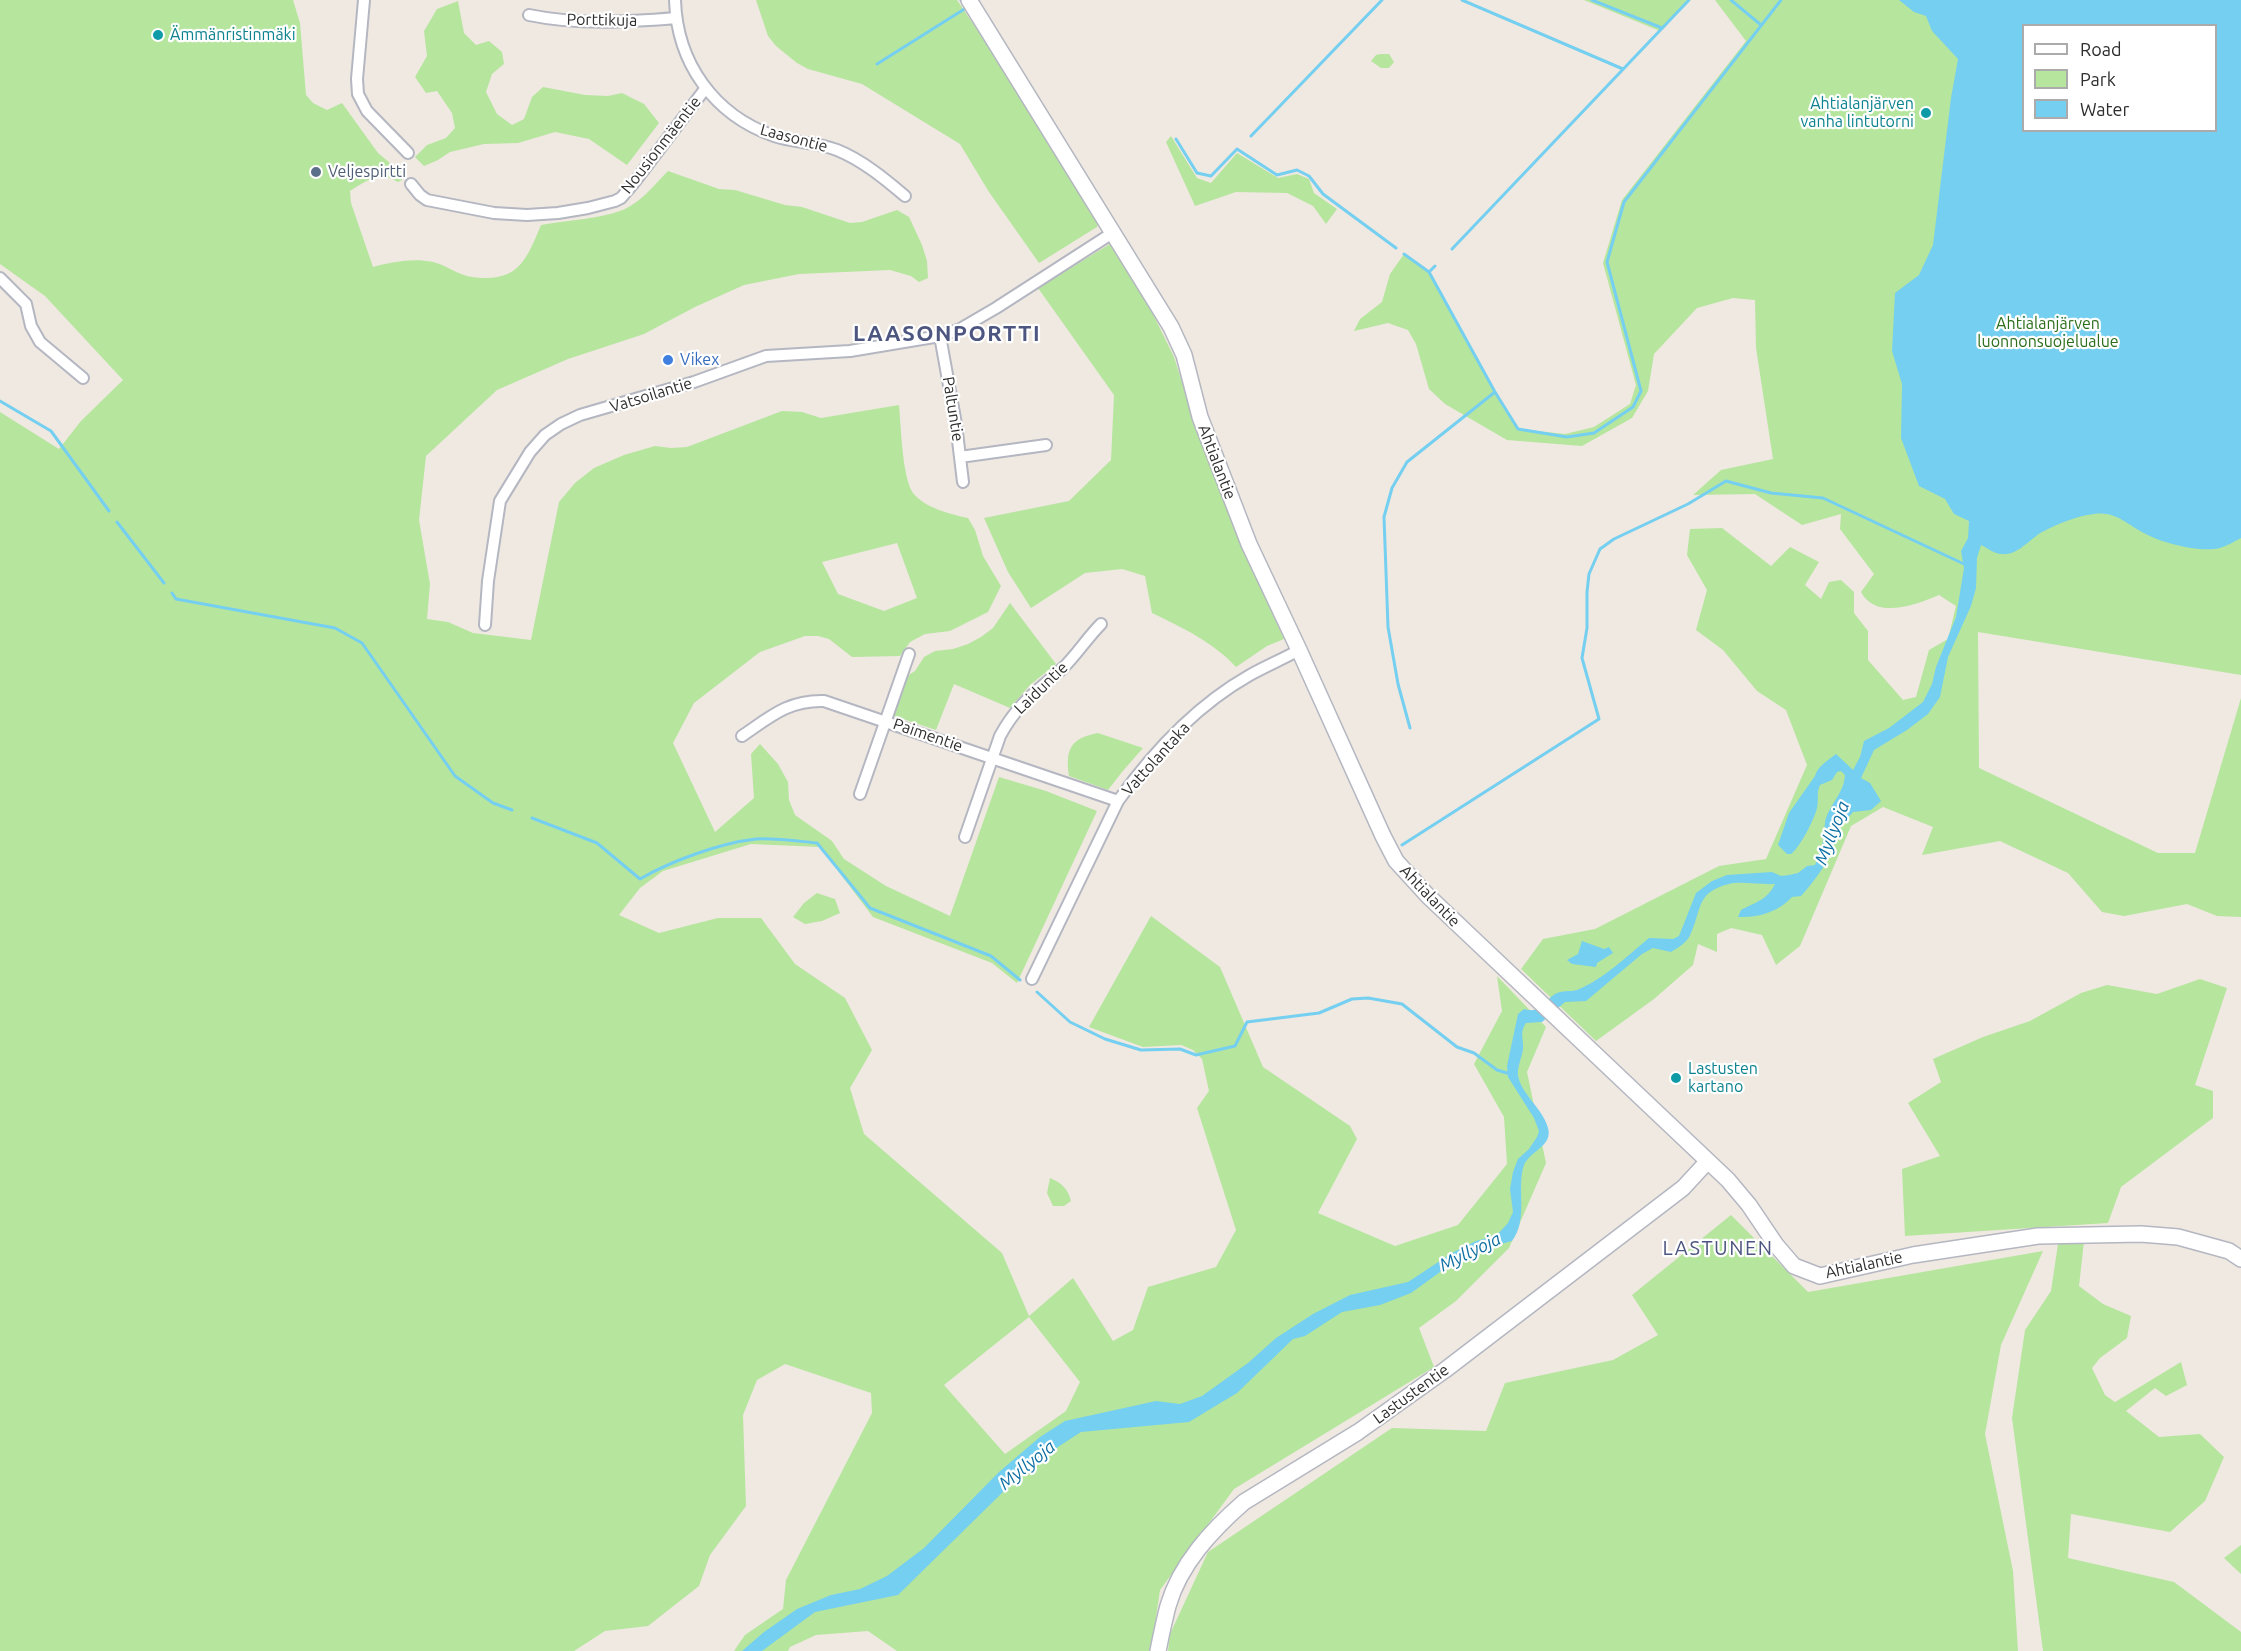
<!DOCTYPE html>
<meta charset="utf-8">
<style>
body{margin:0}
#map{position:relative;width:2241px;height:1651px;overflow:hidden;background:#efe9e1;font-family:Ubuntu,sans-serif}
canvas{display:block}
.legend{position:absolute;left:2022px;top:24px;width:195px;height:108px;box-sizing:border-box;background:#fff;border:2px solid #ababab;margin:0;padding:8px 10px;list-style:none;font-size:18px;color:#2e2e2e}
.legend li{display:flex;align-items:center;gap:12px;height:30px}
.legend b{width:30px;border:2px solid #ababab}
</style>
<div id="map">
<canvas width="2241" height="1651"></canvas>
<ul class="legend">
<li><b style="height:8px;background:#fff"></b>Road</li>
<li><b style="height:16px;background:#b6e59e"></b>Park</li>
<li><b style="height:16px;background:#75cff0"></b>Water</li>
</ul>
</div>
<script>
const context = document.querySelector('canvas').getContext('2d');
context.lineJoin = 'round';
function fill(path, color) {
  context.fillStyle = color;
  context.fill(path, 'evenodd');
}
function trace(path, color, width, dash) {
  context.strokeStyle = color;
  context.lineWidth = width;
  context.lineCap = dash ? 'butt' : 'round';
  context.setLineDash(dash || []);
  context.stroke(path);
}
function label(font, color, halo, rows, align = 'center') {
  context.font = font + ' Ubuntu,sans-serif';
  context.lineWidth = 4.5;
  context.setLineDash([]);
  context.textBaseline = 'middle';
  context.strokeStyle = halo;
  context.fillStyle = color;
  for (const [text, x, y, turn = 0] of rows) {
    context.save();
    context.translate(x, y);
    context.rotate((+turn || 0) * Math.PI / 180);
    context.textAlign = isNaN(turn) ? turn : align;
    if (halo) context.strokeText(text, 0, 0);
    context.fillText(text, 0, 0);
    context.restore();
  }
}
const green = new Path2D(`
 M0,0h293l7,23 6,72 7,8 14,7 15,-7 36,50 25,21 -1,6 -4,2c-18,-11 -33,-1 -48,9l1,12 22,64c20,-5 39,-9 60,-5 13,3 25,13 39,15 46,6 54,-16 69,-52 22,-4 65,-7 84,-16 17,-8 30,-25 43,-38l51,18 16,1 50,15 17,2 48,16 12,-1 35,-12 12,7 13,28 5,16 1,17 -9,4 -8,-6 -21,-6 -91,4 -55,11 -49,22 -51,27 -76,25 -71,31 -71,66 -7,64 11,64 -3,35 21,3 25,11 58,7 28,-138 16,-19 19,-15 30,-13 31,-9 16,2 16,-1 95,-36 20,1 19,6 78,-13c2,20 3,72 14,88 12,15 37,21 55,25l7,12 8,26 18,30 -13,26 -38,19 -25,3 -15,8 -10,14 -48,1 -23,-18 -11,-3h-13l-45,16 -66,51 -21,40 42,89 39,-34 -3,-44 9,-10 18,20 10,18 1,18 6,15 37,26 12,18 42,27 64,30 49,-139 47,14 51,20 -80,172 -25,-20 -119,-46 -53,-70 -69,-3 -88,27 -23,17 -21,27 40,18 59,-15h43l34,46 50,34 27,52 -22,38 14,46 138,119 27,63 44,-38 40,63 20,-11 15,-43 68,-20 20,-37 -39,-122 12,-17 -7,-32 -9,-9 -12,-5 -38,2 -54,-20 62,-111 69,51 43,100 87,59 7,13 -39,74 77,33 63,-21 49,-61 -3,-47 -30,-53 28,-53 -5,-35 49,51 -19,45 19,91 -37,85 -53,53 -37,27 15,39 -200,122 -74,101 -9,61h-254l-29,-20 -52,4 -26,12 -2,4h-54l11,-16 38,-26 3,-29 86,-167 -1,-20 -86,-29 -28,16 -14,35 3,91 -36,49 -11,31 -51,40 -43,5 -31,20h-574v-1239l59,37 22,-28 42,-41 -78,-84 -45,-32zM897,543l20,55 -33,13 -46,-17 -16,-32zM1029,1317l51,65 -14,29 -61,43 -61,-69z
 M756,0h201l44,65 98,157 -2,5 -58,36 -50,-71 -29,-48 -98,-60 -54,-15 -11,-6 -21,-17 -8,-10z
 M1584,0h105l-29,31z
 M1715,0h526v675l-263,-43 1,136 179,85h37l46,-155v219l-24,-1 -30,-12 -63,12 -22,-4 -34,-39 -68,-32 -78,14 11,-28 -50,-20 -32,19 -51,120 -24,19 -14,-30 -31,-7 -14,6v18l-19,-8 -5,21 -39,34 -58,42 -75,-72 22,-30 52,-10 124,-63 47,-7 41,-94 -21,-55 -29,-19 -34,-41 -27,-20 11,-40 -20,-35 3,-26 32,-1 49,38 19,-19 29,15 -14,23 16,14 8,-17 12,-2 13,12v21l14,18v29l35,40 13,-3 13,-47 19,-11 8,-33 -17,-11c-24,10 -63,25 -78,-3l13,-18 -34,-45 1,-15 -39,11 -47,-31 -62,1 28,-25 52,-11 -17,-111 -1,-48 -22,-2 -36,10 -43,46 -6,37 -16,27 -50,28 -75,-6 -62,-36 -16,-15 -13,-45 -8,-14 -20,-7 -34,8 6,-12 22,-17 8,-28 14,-20 25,18 66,120 23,37 47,5 29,-7 36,-23 6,-19 -33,-122 19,-63 124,-159zM2024,26h192v104h-192z
 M458,1l6,32 12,12 13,-4 13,11 2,12 -12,10 -6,18 11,22 15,11 12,-6 8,-22 11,-10 42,8 23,1 14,-3 22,11 15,19 -32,42 -38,-26 -34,-7 -37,11 -34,1 -34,8 -12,8 -14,6 -9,-9 12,-12 19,-7 9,-10 -3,-15 -15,-22 -11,2 -11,-16 12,-21 -3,-25 13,-22z
 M1381,54h8l5,8 -5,6h-8l-10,-7 5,-6z
 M1171,136l26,42 14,5 26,-30 41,25 19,-4 12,5 5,14 23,16 -11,15 -13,-18 -26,-13 -51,-1 -41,14 -29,-64z
 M1110,244l43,70 21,43 24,76 41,108 45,98 -17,7 -31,21c-23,-25 -53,-39 -84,-54l-7,-37 -23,-7 -37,4 -54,35 -23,-36 -24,-54 85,-17 42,-41 3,-65 -76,-107z
 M1010,603l46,61 -26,21 -20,23 -56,-24 -18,46 -42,-14 13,-40 8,-5 9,-14 11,-6 18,-2 15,-5 13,-7 12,-9z
 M1098,733l45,15 -21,24 -14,18 -39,-14c-4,-27 2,-38 29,-43z
 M817,893l18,6 5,14 -18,8 -17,3 -12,-7 11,-14z
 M2200,979l27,9 -32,97 18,6v27l-92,69 -13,36 -203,13 -3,-67 38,-13 -32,-53 33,-21 -8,-23 50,-22 47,-16 51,-28 26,-8 50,9z
 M1050,1178c12,5 18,11 21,23l-7,5h-11l-6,-13z
 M1731,1215l77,77 235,-41 -42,94 -16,89 28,137 5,80h-850l2,-17 38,-82 184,-124 94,3 19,-48 108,-23 45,-25 -26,-40z
 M2084,1241l-5,45 24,18 28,12 -4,22 -27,20 -8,10 13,27 10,7 66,-40 6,23 -21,11 -11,-8 -29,23 33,26 41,-3 24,23 -19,44 -35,31 -99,-18 -3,44 106,24 67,50v19h-198l-31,-233 13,-88 26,-39 7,-47z
 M2241,1545v29l-17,-16z`);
const water = new Path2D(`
 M1899,0h342v538c-6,3 -14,8 -21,10 -19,5 -59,-5 -76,-15 -18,-9 -28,-22 -50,-19 -18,2 -36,10 -52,18 -12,7 -25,24 -40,22 -8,0 -14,-6 -21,-9l-4,13 -1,30 -5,18 -23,51 -8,40 -12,17 -21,16 -33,20 -13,28 9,5 11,18 -10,9 -18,2 -17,20c2,19 -22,50 -35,64l-9,1c-13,15 -35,21 -54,20l3,-7c15,-8 26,-10 34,-26 -14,1 -34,-3 -46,0 -33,8 -27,25 -38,49 -3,9 -12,14 -20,19l-18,-4 -11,6 -56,47 -21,1 -23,20 -16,1c-7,10 -2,16 -3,26 -1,9 -6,17 -5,27 4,19 25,33 30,52 5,18 -18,23 -24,37 -8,22 5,54 -12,76l-37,10 -21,11 -43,31 -31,12 -38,7 -37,24 -12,3 -56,54 -48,29 -108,10 -40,26 -37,33 -106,104 -83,17 -53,39h-20l22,-19 33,-23 34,-14 29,-6 27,-13 37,-28 75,-76 41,-35 25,-16 91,-20 24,3 22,-8 46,-33 28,-25 37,-24 37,-19 58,-13 44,-29 24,-12 21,-6 11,-12 5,-11 -3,-23 3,-17 5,-13 11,-10 8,-12 2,-6 -5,-13 -26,-41 -1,-11 11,-52 6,-5c17,5 19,-7 31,-15 7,-4 15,-2 22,-4 27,-11 50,-34 72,-52l24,1 6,-3 17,-43 16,-12 15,-6 45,-3 9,4 8,-1 9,-2 9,-7 8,-1c4,-10 7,-18 9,-28 1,-7 0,-13 2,-19 6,-16 18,-26 19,-43l-4,-4 -4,1 -5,8 -12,5c-4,8 -1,15 -3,23 -3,12 -17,39 -26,46h-4l-9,-9 11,-32 26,-37c3,-10 12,-15 21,-22l17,16 7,-13 4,-16 25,-13 34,-26 9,-18 4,-17 20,-50 8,-49 -3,-17 7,-13 1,-17 -15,-7 -9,-15 -26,-13 -18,-48 1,-54 -10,-33 3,-58 24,-18 14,-30 18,-147 7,-39 -26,-28 -6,-15 -12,-4zM2024,26h192v104h-192z
 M1582,941l22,8 5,-2 4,6 -16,10 -1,4 -24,-3 -5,-4 11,-6z`);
const stream = new Path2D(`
 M1462,0l161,69
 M1592,0l70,28
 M1731,0l30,25
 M877,64l89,-56 -5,-8
 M1251,136l131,-136
 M1176,139l21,34 14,3 26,-27 40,26 20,-5 12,6 14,18 73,54
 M1452,249l237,-249
 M1404,254l25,18 66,120 23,37 49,8 27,-4 39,-26 8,-16 -34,-129 17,-60 157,-202
 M1429,272l6,-6
 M0,401l51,30 58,80
 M117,522l47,61
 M172,593l4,6 159,29 27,15 93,133 38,27 19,7
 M1410,728l-12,-44 -10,-57 -4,-110 8,-29 15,-26 88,-70
 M532,818l65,25 43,36c31,-18 80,-36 116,-40 19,-1 41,2 61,4l53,65 121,48 29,24
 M1402,845l197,-126 -17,-61 5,-30v-36l2,-18 11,-25 14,-10 74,-35 38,-23 45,12 52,5 141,66
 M1037,992l33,30 35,17 36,11 39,-1 16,6 39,-9 12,-24 72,-9 33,-14 16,-1 34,6 55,43 17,6 23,17 13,4`);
const street = new Path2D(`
 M364,0l-7,79 1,15 9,17 41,42
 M675,0c2,63 39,115 99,136 20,7 43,6 63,14 25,10 48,29 68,46
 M529,15c48,10 98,7 147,3
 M411,184l9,11 7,5 67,13 33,2 31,-2 30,-5 27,-7 6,-3 12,-14 72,-95
 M0,278l26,26 5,22 9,16 43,36
 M940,336l16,88 7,58
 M960,457l86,-12
 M485,625l3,-44 12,-80 30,-49 15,-17 16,-11 19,-9 114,-33 72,-26 84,-5 90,-15 20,-7 36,-21 118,-76
 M742,736c28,-19 46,-36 82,-35l294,100
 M860,794l49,-140
 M965,837l35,-101c19,-35 37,-44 64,-69 13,-13 24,-30 37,-43
 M1032,979l86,-178c35,-49 79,-96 132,-126 16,-9 33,-16 49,-25`);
const secondary = new Path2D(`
 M969,0l202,327 13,28 16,62 49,127 50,106 84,186 13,25 32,35 300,284 21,25 27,40 18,21 26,10 93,-21 125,-19 103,-2 37,3 51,14 12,8
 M1158,1651c3,-15 6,-30 10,-45 12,-42 44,-76 76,-104l114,-70 87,-62 238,-182 24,-26`);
const markers = [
 [158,35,6,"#0f9aa8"],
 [1926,113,6,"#0f9aa8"],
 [316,172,6,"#5c6f8a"],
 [668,360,6,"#3f7fe0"],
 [1676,1078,6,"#0f9aa8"]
];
const streetNames = [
 ["Porttikuja",602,20,1],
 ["Laasontie",794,138,15],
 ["Nousionmäentie",661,145,-52],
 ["Vatsoilantie",651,395,-17],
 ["Paltuntie",953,409,81],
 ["Ahtialantie",1217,462,69],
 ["Laiduntie",1041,688,-44],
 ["Paimentie",928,735,19],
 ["Vattolantaka",1156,759,-48],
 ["Ahtialantie",1430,896,46],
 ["Ahtialantie",1864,1265,-12],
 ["Lastustentie",1411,1394,-36]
];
const cultureNames = [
 ["Ämmänristinmäki",170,35],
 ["Ahtialanjärven",1914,104,"right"],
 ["vanha lintutorni",1914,122,"right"],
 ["Lastusten",1688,1069],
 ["kartano",1688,1087]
];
const serviceNames = [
 ["Veljespirtti",328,172]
];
const parkNames = [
 ["Ahtialanjärven",2048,324],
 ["luonnonsuojelualue",2048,342]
];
const shopNames = [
 ["Vikex",680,360]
];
const waterNames = [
 ["Myllyoja",1832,833,-69],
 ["Myllyoja",1470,1252,-26],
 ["Myllyoja",1027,1465,-39]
];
const quarterNames = [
 ["LASTUNEN",1718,1248]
];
const districtNames = [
 ["LAASONPORTTI",947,334]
];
fill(green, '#b6e59e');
fill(water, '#75cff0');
trace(stream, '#75cff0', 3);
trace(street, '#b4b7c1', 14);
trace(secondary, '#b4b7c1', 18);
trace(street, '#fff', 10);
trace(secondary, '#fff', 15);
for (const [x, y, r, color] of markers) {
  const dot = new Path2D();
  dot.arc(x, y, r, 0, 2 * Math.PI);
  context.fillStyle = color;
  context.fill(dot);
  trace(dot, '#fff', 2);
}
label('16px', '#2e2e2e', '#fff', streetNames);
label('16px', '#0d838f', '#fff', cultureNames, 'left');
label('16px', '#4e5e75', '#fff', serviceNames, 'left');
label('16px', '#2c6e1b', '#fff', parkNames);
label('16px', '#366cbe', '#fff', shopNames, 'left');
label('italic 18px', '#0d6fa3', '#fff', waterNames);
context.letterSpacing = '1.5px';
label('20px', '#4d5680', '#fff', quarterNames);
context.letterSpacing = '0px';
context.letterSpacing = '1.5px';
label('bold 22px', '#4d5680', '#fff', districtNames);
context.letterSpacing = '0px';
</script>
